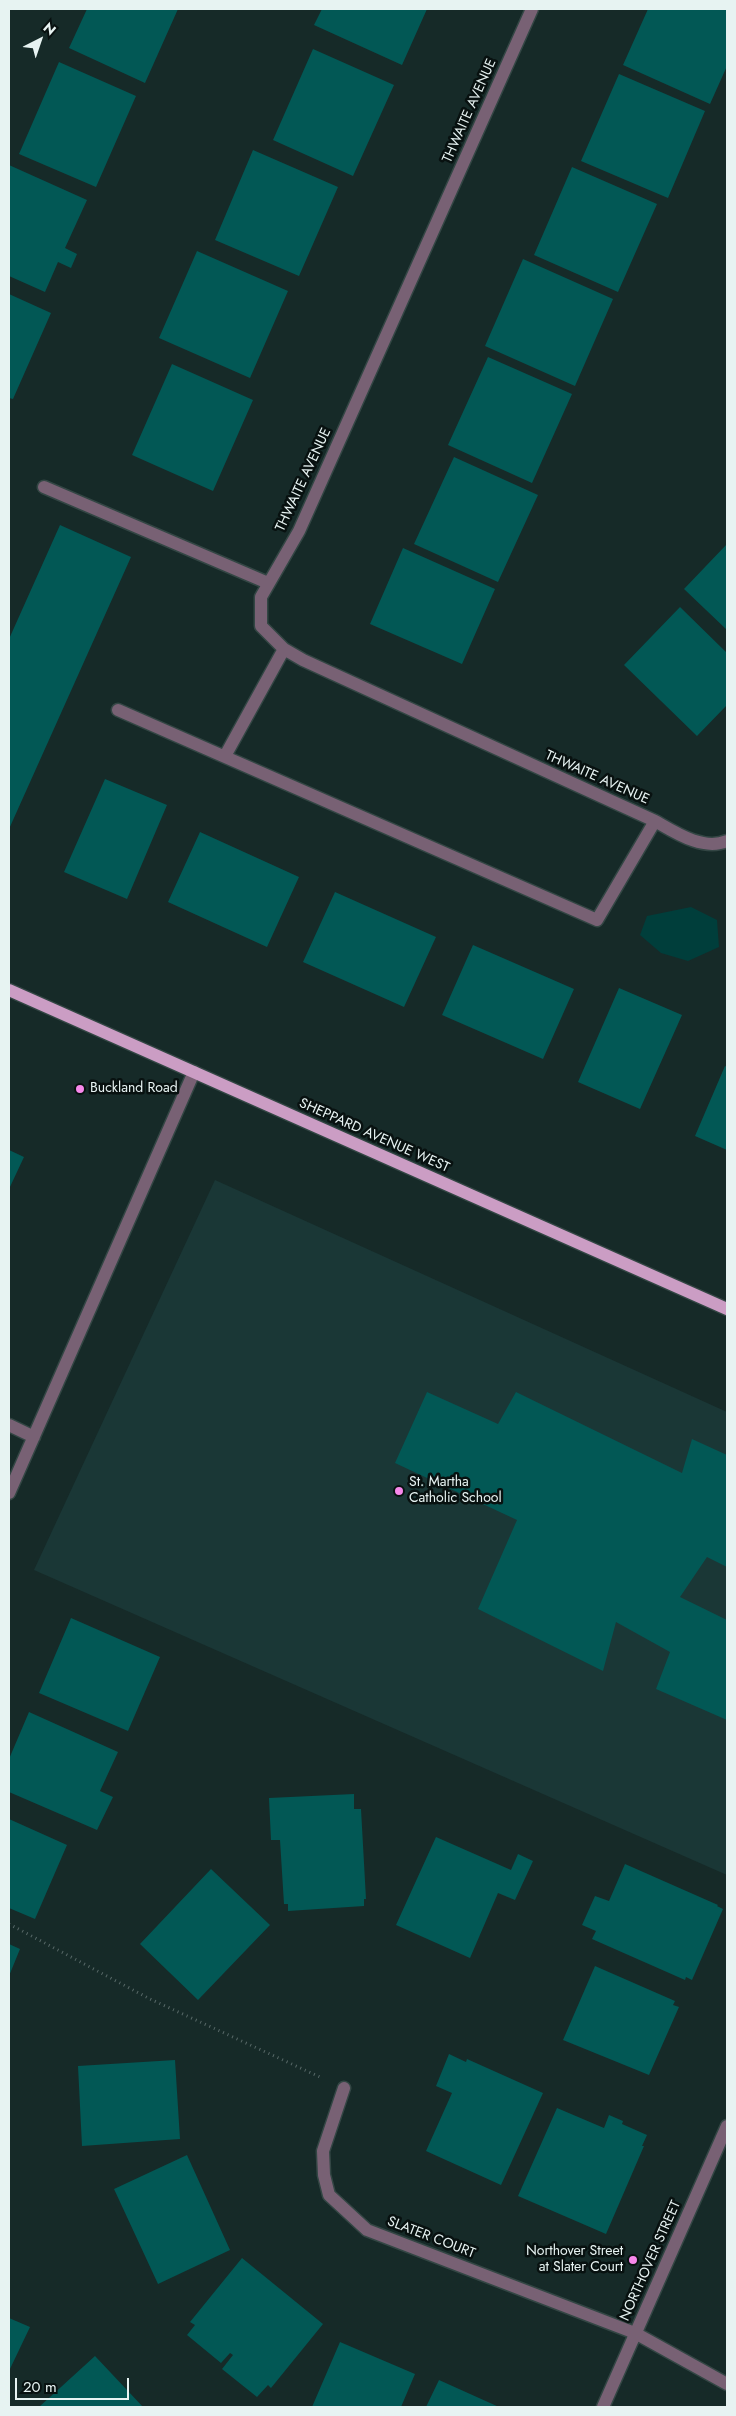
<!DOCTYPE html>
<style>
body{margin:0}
#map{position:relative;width:736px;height:2416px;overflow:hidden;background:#162a28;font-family:Jost,sans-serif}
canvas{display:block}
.frame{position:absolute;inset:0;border:10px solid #e7f3f2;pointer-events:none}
.north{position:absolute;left:15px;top:15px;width:50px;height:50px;-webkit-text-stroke:4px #081110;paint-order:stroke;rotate:41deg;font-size:14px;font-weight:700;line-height:20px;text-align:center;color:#e7f3f2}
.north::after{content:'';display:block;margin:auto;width:18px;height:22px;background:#e7f3f2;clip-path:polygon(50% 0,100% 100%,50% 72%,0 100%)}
.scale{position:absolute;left:15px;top:2378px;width:114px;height:22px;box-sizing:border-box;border:2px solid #e7f3f2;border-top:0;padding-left:6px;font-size:15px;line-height:18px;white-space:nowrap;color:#e7f3f2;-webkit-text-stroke:4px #081110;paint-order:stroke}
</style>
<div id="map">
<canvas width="736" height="2416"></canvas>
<div class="frame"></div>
<div class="north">N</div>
<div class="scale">20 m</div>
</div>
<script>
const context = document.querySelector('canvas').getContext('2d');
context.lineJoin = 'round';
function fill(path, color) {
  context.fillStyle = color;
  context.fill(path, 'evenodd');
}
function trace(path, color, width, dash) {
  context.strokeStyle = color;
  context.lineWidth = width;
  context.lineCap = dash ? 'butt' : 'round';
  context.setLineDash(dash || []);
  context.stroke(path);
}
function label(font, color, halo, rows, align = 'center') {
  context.font = font + ' Jost,sans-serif';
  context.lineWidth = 5;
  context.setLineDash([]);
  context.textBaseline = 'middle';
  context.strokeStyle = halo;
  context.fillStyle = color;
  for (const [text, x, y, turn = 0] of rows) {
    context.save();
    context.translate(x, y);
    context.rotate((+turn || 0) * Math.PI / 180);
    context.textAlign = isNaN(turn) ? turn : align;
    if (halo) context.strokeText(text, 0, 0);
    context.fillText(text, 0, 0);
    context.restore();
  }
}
const built = new Path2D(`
 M215,1180l512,232v463l-693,-305z`);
const green = new Path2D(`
 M691,907l26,13 2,27 -31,14 -27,-8 -21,-18 7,-19z`);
const building = new Path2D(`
 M87,9h91l-33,74 -76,-35z
 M322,9h105l-25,56 -88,-40z
 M648,9h79v57l-17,38 -87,-39z
 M313,49l81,36 -41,91 -80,-36z
 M59,62l77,34 -40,91 -77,-33z
 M619,74l86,37 -37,87 -87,-37z
 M253,150l85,37 -39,89 -84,-36z
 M9,165l78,35 -22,48 12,6 -6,14 -13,-6 -13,30 -36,-16z
 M572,167l85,37 -39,88 -84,-37z
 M197,251l91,40 -38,87 -91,-40z
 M523,259l90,40 -38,87 -90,-40z
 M9,294l42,19 -38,86 -4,-1z
 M488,357l84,37 -40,89 -84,-38z
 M172,364l81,36 -40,91 -81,-36z
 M454,457l84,38 -40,87 -84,-38z
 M60,525l71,32 -122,272v-190z
 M727,544v86l-43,-41z
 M403,548l92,41 -33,75 -92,-40z
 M680,607l47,46v52l-30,31 -73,-71z
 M105,779l62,26 -40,94 -63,-27z
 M200,832l99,45 -32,70 -99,-45z
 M335,892l101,45 -32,70 -101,-45z
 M473,945l101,44 -31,70 -101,-44z
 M619,988l63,27 -42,94 -62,-27z
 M725,1066l2,1v83l-32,-14z
 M9,1150l15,7 -15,32z
 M427,1392l71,32 18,-32 166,81 10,-34 35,16v112l-20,-10 -27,40 47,23v100l-71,-31 14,-37 -54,-30 -13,49 -125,-62 39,-89 -122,-57z
 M71,1618l89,39 -32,74 -89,-38z
 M29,1712l89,40 -18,39 13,6 -16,33 -88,-38v-33z
 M354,1794v15h7l5,90h-2v7l-76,5v-7h-4l-4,-64h-9l-2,-42z
 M9,1819l58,26 -32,74 -26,-11z
 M436,1837l75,33 7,-16 15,7 -18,39 -17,-7 -28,65 -74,-33z
 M625,1864l93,41 -1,1 6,3 -31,71 -6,-3 -1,3 -93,-41 4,-8 -14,-6 13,-29 14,5z
 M211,1869l59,56 -72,75 -58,-56z
 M9,1944l11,5 -11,27z
 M595,1966l80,35 -2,4 6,2 -30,68 -86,-35z
 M449,2054l17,8 1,-3 76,34 -42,92 -75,-34 26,-58 -16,-7z
 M175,2060l5,79 -98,7 -4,-80z
 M557,2108l47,20 5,-13 14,6 -1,3 25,11 -5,11h2l-38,88 -88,-38z
 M187,2155l43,95 -72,34 -44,-95z
 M242,2258l81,66 -52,64 -3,-3 -11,12 -35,-28 11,-14 -3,-2 -9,10 -34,-28 8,-10 -5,-3z
 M9,2318l21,9 -21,44z
 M340,2342l75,32 -14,33h-89z
 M95,2356l48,51h-104l22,-20z
 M439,2380l60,27h-73z`);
const path = new Path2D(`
 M9,1924l141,75 170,78`);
const minor = new Path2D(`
 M532,9l-233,522 -38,66v29l23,23 19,11 352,161c21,12 48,30 72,20
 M44,487l224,96
 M118,710l479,210 58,-99
 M225,756l59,-107
 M9,1425l25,12
 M9,1493l185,-421
 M344,2088l-21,63 1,24 5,20 38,35 268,103 92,51
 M603,2407l124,-281`);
const major = new Path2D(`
 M9,990l718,319`);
const markers = [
 [80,1089,5,"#f788eb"],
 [399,1491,5,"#f788eb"],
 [633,2260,5,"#f788eb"]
];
const streetNames = [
 ["THWAITE AVENUE",470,111,-66],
 ["THWAITE AVENUE",304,480,-65],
 ["THWAITE AVENUE",597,778,24],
 ["SHEPPARD AVENUE WEST",374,1136,24],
 ["SLATER COURT",431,2238,21],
 ["NORTHOVER STREET",651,2261,-66]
];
const poiNames = [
 ["Buckland Road",90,1089],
 ["St. Martha",409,1483],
 ["Catholic School",409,1499],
 ["Northover Street",623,2252,"right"],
 ["at Slater Court",623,2268,"right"]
];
fill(built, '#1a3736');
fill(green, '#003e3b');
fill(building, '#025855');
trace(minor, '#334644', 15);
trace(major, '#334644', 15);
trace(path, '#586968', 3, [1, 4]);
trace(minor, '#786174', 12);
trace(major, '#cb9dc4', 12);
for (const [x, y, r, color] of markers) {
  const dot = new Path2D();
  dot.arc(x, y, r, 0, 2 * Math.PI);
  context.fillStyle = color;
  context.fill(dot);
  trace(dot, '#081110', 2);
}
label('14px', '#e7f3f2', '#081110', streetNames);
label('14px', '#e7f3f2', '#081110', poiNames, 'left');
</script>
